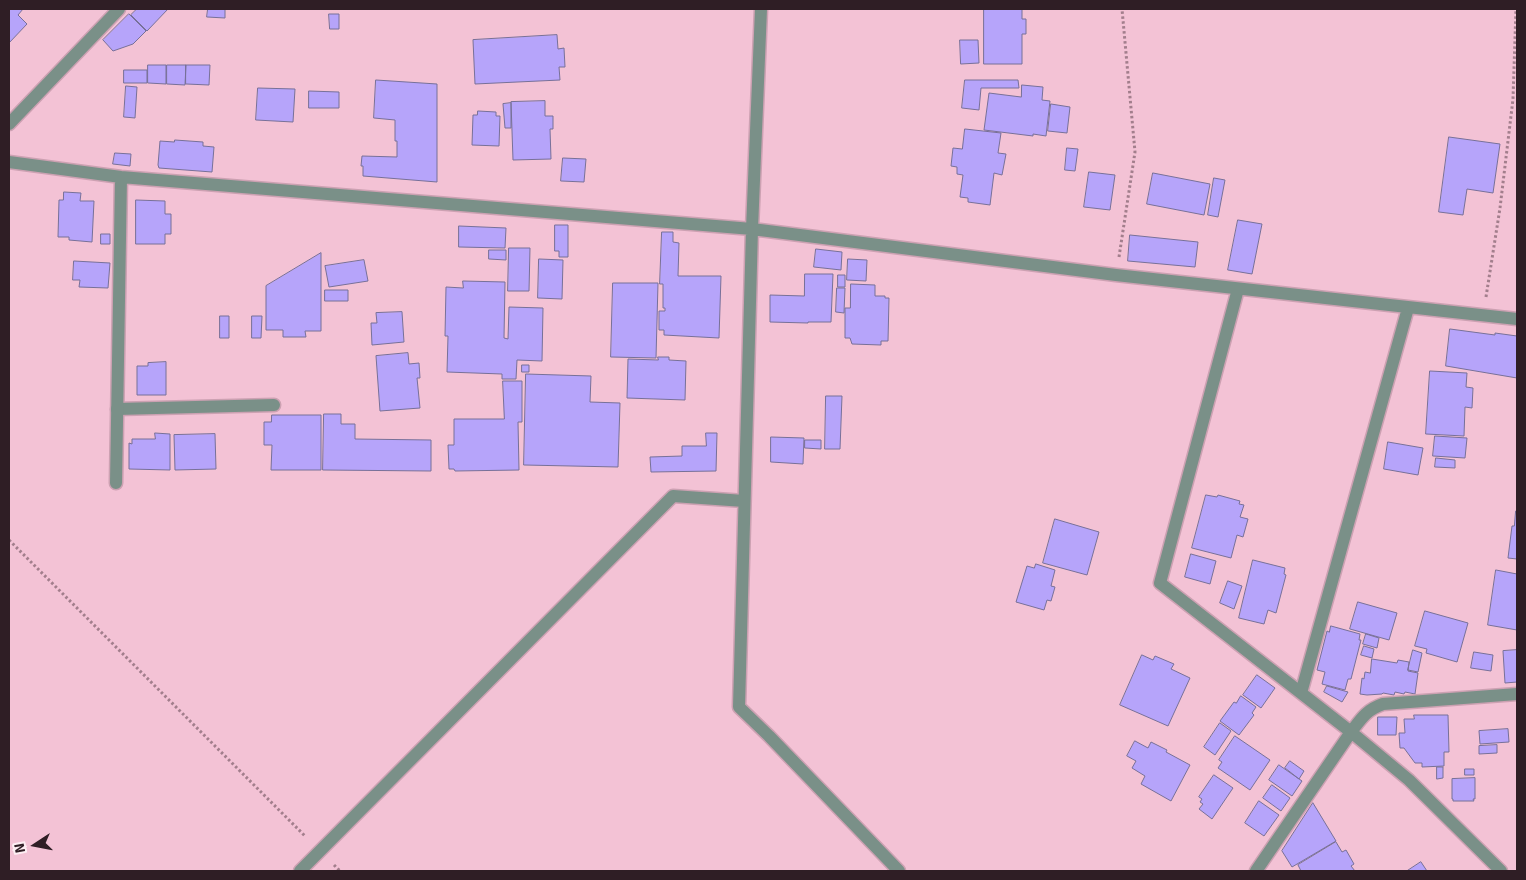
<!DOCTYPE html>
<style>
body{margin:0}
#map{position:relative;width:1526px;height:880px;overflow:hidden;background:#f3c2d5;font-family:Signika,sans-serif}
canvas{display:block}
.frame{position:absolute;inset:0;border:10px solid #2f1e25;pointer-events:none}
.north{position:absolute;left:10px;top:820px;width:50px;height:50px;-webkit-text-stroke:4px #fdeef3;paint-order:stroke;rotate:259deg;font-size:14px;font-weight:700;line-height:20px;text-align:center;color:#2f1e25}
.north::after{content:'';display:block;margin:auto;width:18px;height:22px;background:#2f1e25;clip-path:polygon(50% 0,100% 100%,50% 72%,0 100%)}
</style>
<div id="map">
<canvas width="1526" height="880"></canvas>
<div class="frame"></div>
<div class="north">N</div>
</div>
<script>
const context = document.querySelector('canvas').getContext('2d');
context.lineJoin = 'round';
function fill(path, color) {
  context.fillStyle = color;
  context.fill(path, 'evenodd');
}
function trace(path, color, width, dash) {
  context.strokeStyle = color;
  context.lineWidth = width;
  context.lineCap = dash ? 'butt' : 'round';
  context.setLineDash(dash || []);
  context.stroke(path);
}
const building = new Path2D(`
 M9,9h14l-5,6 9,9 -18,19z
 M137,9h31l-21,22 -16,-16z
 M208,9h17v9l-18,-1z
 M984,9h38v10h4v15h-4v30h-38z
 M129,14l17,17 -13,13 -20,7 -10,-11z
 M329,14h10v15h-9z
 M557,35l1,14 6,-1 1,19h-6l1,13 -85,4 -2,-44z
 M960,40h18l1,23 -18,1z
 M148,65h18v19l-18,-1z
 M167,65h19l-1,20 -18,-1z
 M186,65h24l-1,20 -23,-1z
 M124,70h23v13h-23z
 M376,80l61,4v98l-74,-6v-10h-2l1,-10 35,1v-16h-2v-21l-21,-2z
 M965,80h53l1,8h-38l-2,22 -17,-2z
 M1022,85l21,2 -1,13 8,1 -4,35 -13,-2v2l-49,-6 5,-37 32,4z
 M126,86l11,1 -2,31 -11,-1z
 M258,88l37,1 -2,33 -37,-2z
 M309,91l30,1v16h-30z
 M545,101v15h8v13h-3l1,30 -38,1 -2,-58z
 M511,103v25h-6l-2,-24z
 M1051,104l19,3 -3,26 -19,-2z
 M478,111l18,1v4h4l-1,30 -27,-1 1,-30h4z
 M965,129l36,4 -3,20 8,1 -4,21 -8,-2 -4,32 -22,-3v-4l-8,-1 3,-22 -6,-1v-7l-6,-1 2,-18 9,1z
 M1449,137l51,7 -7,49 -26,-4 -4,26 -24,-3z
 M175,140l28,2v4l11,1 -2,25 -53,-4 -1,-3 2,-24 14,1z
 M1067,148l11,1 -3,22 -10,-1z
 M115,153l16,1 -1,12 -17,-2z
 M563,158l23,1 -2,23 -23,-1z
 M1089,172l26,3 -5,35 -26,-3z
 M1153,173l57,11 -6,31 -57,-11z
 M1214,178l11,2 -7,37 -10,-2z
 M64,192l17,1 -1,8h14l-2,41 -23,-2v-3h-11l1,-37h4z
 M136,200l29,1v13h6v20h-6v10h-29z
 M1238,220l24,4 -10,50 -24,-4z
 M555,225h13v32h-9v-6h-4z
 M459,226l47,2 -1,20 -46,-1z
 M662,232h11v10l6,1 -1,33h43l-2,62 -55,-3v-5h-5v-19h6v-3h-2v-24h-3z
 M101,234h9v10h-9z
 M1130,235l68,7 -3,25 -67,-6z
 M509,248h21l-1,43h-21z
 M816,249l26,3 -1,18 -27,-3z
 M489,250h17v10l-17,-1z
 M321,253v78h-16l1,6h-23v-7h-17v-44z
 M539,259l24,1 -1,39 -24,-1z
 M848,259l19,1 -1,21 -19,-1z
 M364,260l4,21 -39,6 -4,-21z
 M74,261l36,2 -2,25 -29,-1 1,-7h-7z
 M805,274h28l-2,48h-23v1l-38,-1v-27l34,1z
 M838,275h7v12h-7z
 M463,281l42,1 -1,56 4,1 1,-32 34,1 -1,53 -25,-1 -1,19h-14v-5l-55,-2 1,-36h-3l1,-49 17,1z
 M613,283h45l-2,75 -45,-1z
 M851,284l24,1v11h10v2h4l-1,43h-7v4l-29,-1 -2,-6h-5v-30h5z
 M837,288h8l-1,25 -8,-1z
 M325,290h23v11h-23z
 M402,312l2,30 -32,3 -1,-22h6l-1,-10z
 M220,316h9v22h-9z
 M252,316h10l-1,22h-9z
 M1450,329l45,6v-2l22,3v42l-71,-12z
 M408,353l1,11 10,-1 1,15h-3l3,30 -40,3 -4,-55z
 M658,357h11v3l17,1 -1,39 -58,-2 1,-39 30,1z
 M166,362v33h-29v-29h11v-3z
 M522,365h7v7h-7z
 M1430,371l37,2 -1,14 7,1 -1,20 -7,-1 -1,29 -38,-2z
 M526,374l65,2 -1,26 30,1 -2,64 -94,-2z
 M503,381h19v41h-4l1,48 -64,1 -1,-2h-5l-1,-24h6v-26h50z
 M826,396h16l-2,53h-15z
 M324,414h17v10h14v15l76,1v31l-108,-1z
 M272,415h49v55h-50l1,-25h-8v-23h7z
 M155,433l15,1v36l-41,-1v-26l3,1v-5h23z
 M706,433h11l-1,38 -65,1 -1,-15 32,-1v-10h24z
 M215,434l1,35 -41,1 -1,-35z
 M1435,436l32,2 -2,20 -32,-2z
 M771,437l33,1 -1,26 -32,-2z
 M805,440h16v9l-16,-1z
 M1388,442l35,6 -5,27 -34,-6z
 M1436,458l19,2v8l-20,-1z
 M1206,495l11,2 1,-2 22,6 -1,3 5,1 -4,12 8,2 -5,18 -6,-2 -6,23 -39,-10z
 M1516,511h1v48l-9,-1 4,-32h2z
 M1055,519l44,13 -12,43 -44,-12z
 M1191,554l25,7 -6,23 -25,-7z
 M1253,560l32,8 -1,6 2,1 -10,38 -8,-3 -4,14 -25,-6z
 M1036,564l19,6 -4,16 4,1 -4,14 -4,-1 -3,10 -28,-8 11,-36 7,2z
 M1496,570l21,4v56l-29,-5z
 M1228,581l14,5 -8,23 -14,-6z
 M1358,602l39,11 -8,27 -39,-11z
 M1425,611l43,12 -11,39 -31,-9 1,-4 -12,-3z
 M1331,626l29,8 -1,6h2l-10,39h-3l-3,11 -23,-6 3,-12 -8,-2 10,-39 2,1z
 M1366,634l13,4 -2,10 -14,-4z
 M1364,646l10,3 -2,9 -11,-3z
 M1413,650l9,3 -4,19 -10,-2z
 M1517,650v32l-12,1 -2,-32z
 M1474,652l19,3 -2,16 -20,-3z
 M1142,655l11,5 2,-4 19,8 -3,5 19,9 -22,48 -48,-21z
 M1372,659l25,4 1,-3 11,2 -1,9 10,2 -3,21 -10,-2 -1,2 -9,-2 -1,3 -11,-2 -1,1 -15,1 -7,-1 2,-16 2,1 1,-7 5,1z
 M1257,675l18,13 -14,20 -18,-13z
 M1327,686l21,6 -6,10 -18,-10z
 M1241,696l15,11 -4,6 2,2 -15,20 -19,-14 14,-19 2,1z
 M1414,715h34l1,37h-5v14l-22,1v-4h-7l-11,-15h-4l-1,-15h6l-1,-14h10z
 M1378,717h19l-1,18h-18z
 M1220,723l11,8 -16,24 -11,-8z
 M1508,729l1,13 -29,2 -1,-13z
 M1235,736l35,24 -20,30 -32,-22 4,-6 -3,-2z
 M1135,741l13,7 3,-6 16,8 -1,2 24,13 -19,36 -30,-17 4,-8 -13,-8 4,-7 -9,-5z
 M1497,745v8l-18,1v-8z
 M1290,761l14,10 -5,8 -14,-11z
 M1279,765l23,16 -10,15 -23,-16z
 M1437,767h6v11l-6,1z
 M1465,769h9v6h-9z
 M1214,775l19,13 -21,31 -13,-10 4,-5 -3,-2 2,-3 -3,-2z
 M1475,778v21h-2l1,2h-21v-2h-1v-20z
 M1272,785l18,13 -9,13 -18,-13z
 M1259,801l20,14 -15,21 -19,-13z
 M1313,803l23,38 -44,26 -10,-16z
 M1336,842l6,10 4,-2 8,14 -3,2 4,5h-54l-3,-6z
 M1421,862l6,9h-20z`);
const path = new Path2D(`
 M1119,257l16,-105 -13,-143
 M1486,297l14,-89 13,-109 3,-90
 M9,540l297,297
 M334,865l6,6`);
const lane = new Path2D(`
 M117,409l157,-4`);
const street = new Path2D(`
 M761,9l-9,220 -13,478 30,29 130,135
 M9,124l110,-115
 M9,162l112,15 631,52 364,46 401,44
 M1238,289l-78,294 191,149 58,48 92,91
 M116,483l5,-306
 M1301,693l107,-385
 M300,871l373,-375 71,5
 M1256,871l95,-139c10,-13 15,-22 32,-28l134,-10`);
fill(building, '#b6a4fa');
trace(building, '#777098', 1);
trace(lane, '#cca1b2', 15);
trace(street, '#cca1b2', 15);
trace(path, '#a27e8c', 3, [2.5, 2.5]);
trace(lane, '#7a9088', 12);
trace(street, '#7a9088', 12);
</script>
